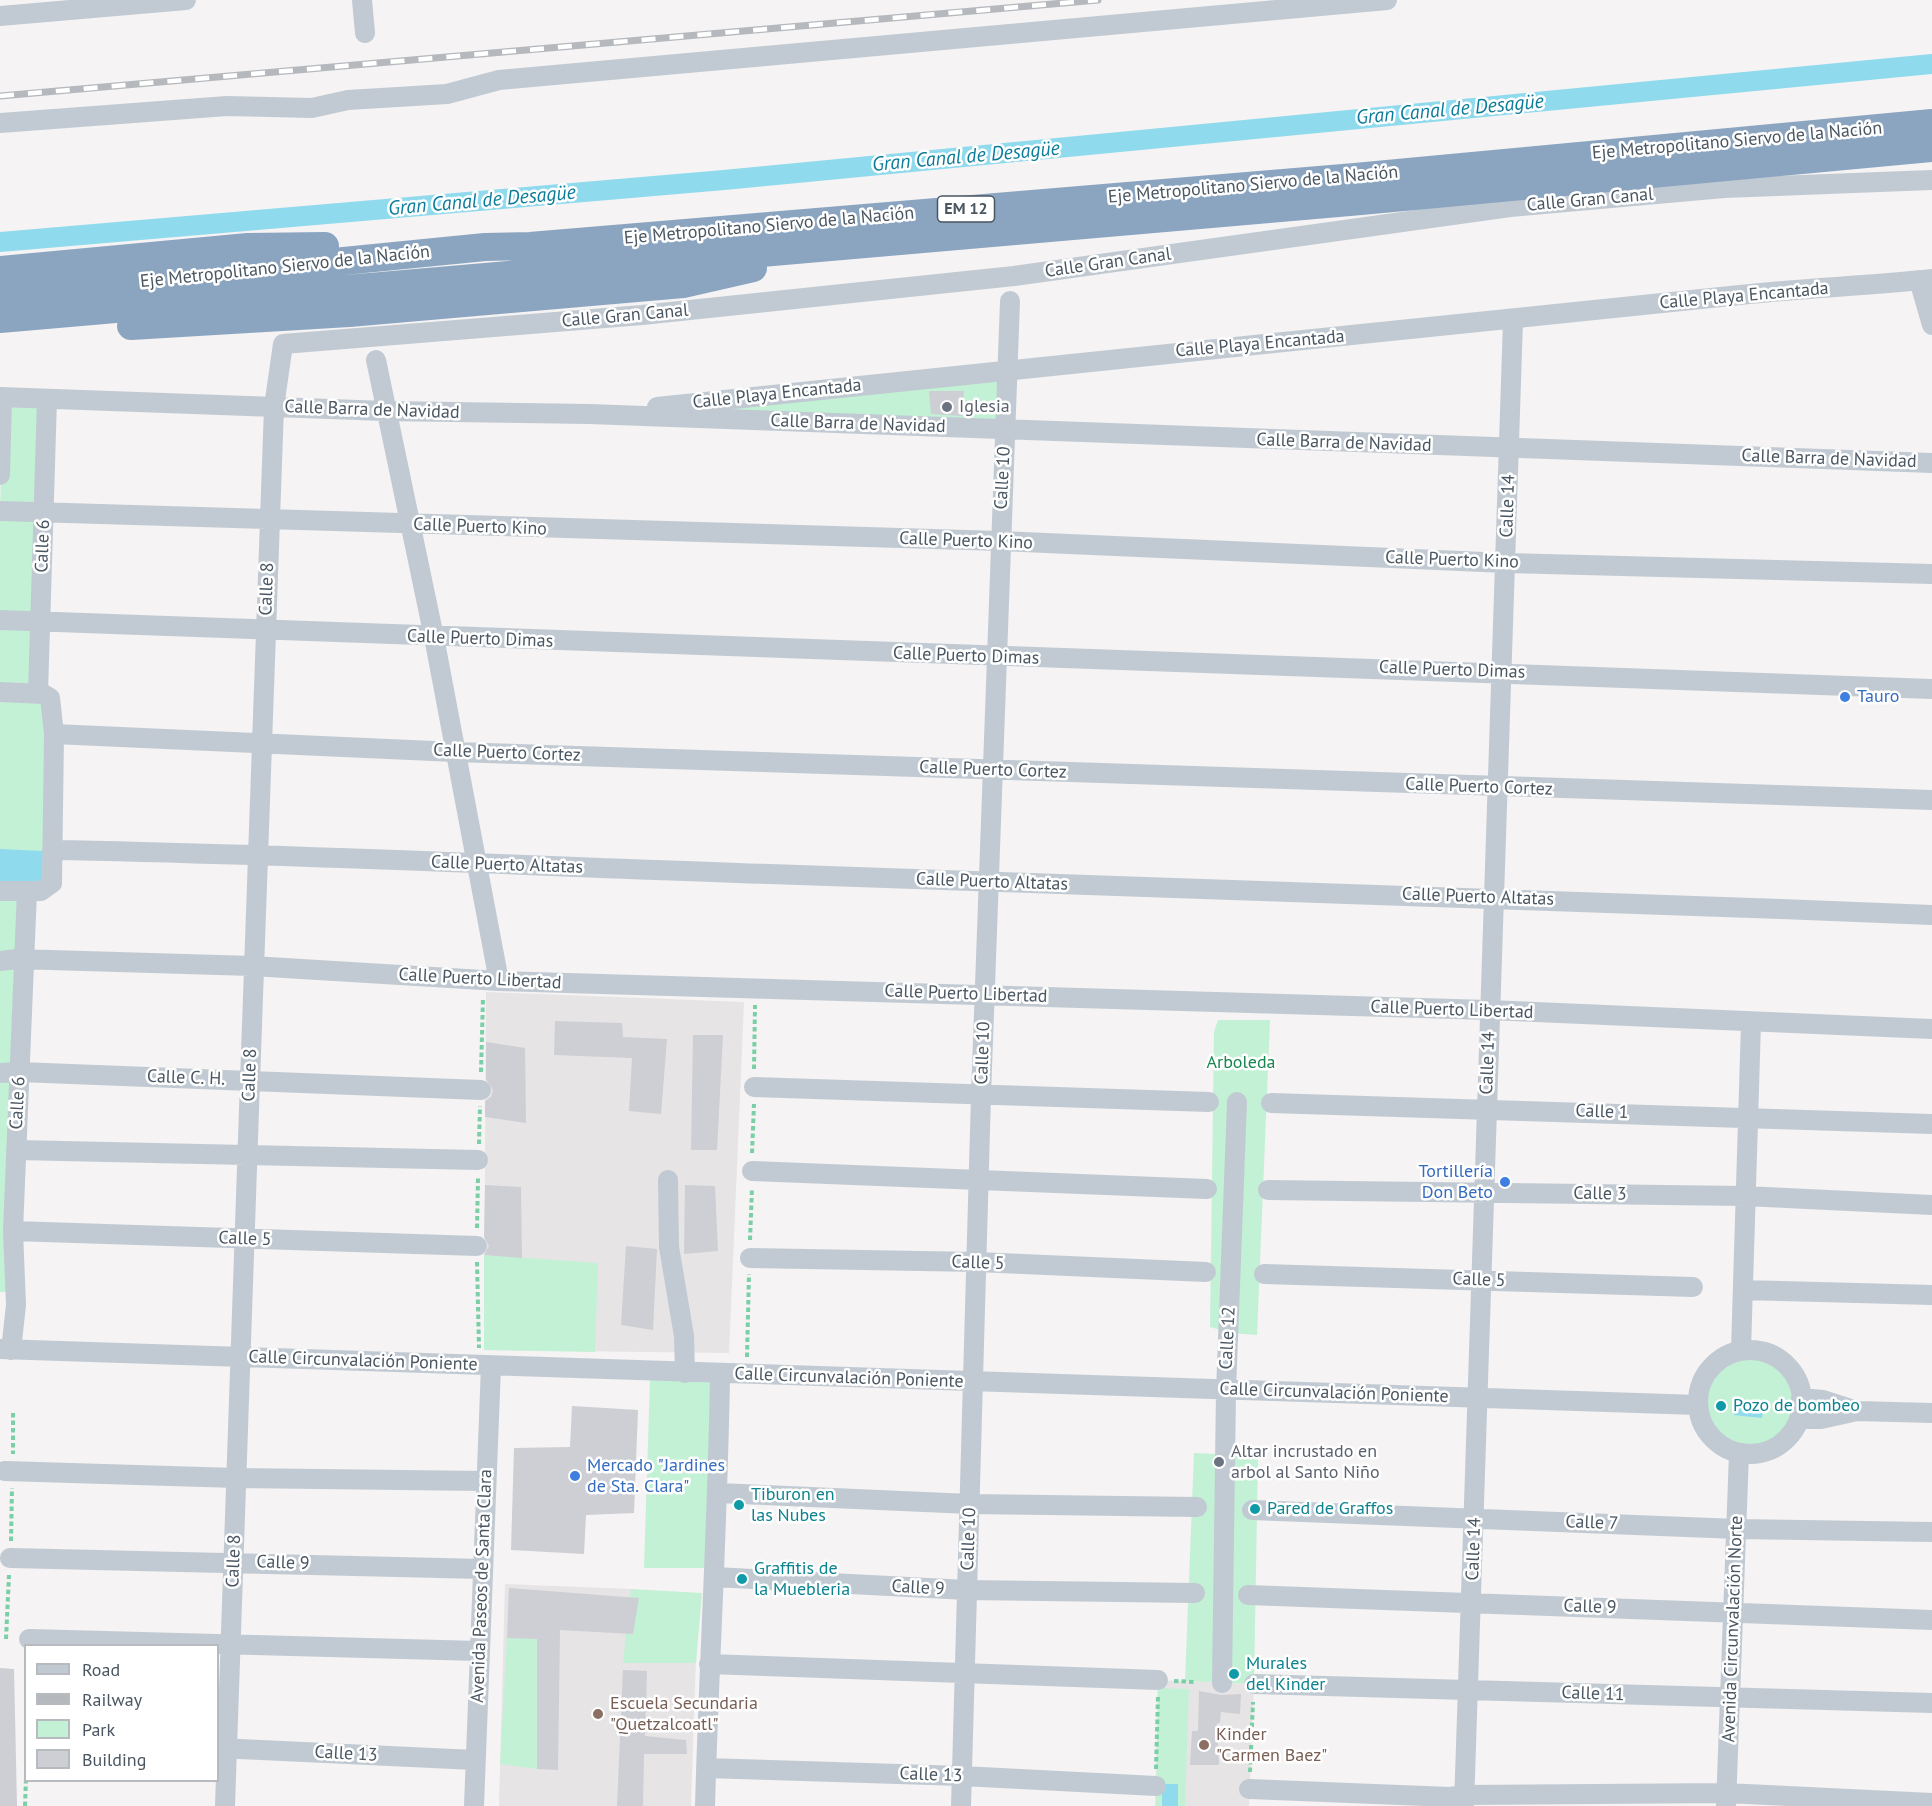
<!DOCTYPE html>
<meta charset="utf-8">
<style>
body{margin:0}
#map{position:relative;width:1932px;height:1806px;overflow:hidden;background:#f5f3f3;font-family:"PT Sans",sans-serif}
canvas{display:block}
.legend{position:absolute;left:24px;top:1644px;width:195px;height:138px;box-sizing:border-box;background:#fff;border:2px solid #b7bbc0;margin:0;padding:8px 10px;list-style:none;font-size:18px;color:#4a5661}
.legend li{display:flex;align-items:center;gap:12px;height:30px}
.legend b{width:30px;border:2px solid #b7bbc0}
</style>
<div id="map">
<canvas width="1932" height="1806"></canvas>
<ul class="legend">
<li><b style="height:8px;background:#c1cad2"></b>Road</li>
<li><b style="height:8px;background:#b5b8bd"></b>Railway</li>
<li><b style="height:16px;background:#c3f1d5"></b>Park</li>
<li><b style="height:16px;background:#cdcfd5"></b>Building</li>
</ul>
</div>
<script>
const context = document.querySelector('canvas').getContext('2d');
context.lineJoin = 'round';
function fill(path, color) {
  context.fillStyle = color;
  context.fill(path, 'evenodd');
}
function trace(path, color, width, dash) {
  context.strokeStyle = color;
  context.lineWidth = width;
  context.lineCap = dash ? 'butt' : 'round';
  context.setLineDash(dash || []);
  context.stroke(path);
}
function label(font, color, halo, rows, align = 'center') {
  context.font = font + ' "PT Sans",sans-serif';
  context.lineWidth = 5;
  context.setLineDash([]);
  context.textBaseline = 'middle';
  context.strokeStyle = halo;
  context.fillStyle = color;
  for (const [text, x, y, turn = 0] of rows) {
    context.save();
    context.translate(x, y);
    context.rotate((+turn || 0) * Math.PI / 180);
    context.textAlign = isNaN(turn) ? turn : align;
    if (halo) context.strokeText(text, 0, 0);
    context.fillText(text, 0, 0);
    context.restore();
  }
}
const education = new Path2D(`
 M486,992l258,10 -15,351 -245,-3z
 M505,1584l126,5 67,8 -7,209h-192z
 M1158,1680l96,4 -5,122h-94z`);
const green = new Path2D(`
 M1006,374l-3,51 -277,-9v-11z
 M3,401h44l-10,293 15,1 -1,158 -20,38 -14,401h-17v-781z
 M1218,1020h52l-13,315 -25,-2 -22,-6 4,-295z
 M484,1255l114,8 -3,89 -111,-2z
 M1698 1402a52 52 0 1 1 104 0a52 52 0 1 1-104 0Z
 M650,1380l76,1 -8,187h-74z
 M1194,1453l64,3 -4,228 -69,-3z
 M631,1589l71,4 -6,70h-73z
 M507,1638l31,1 -1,130 -37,-5z
 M1158,1688l31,1 -4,117h-29z`);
const water = new Path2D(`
 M0,849l43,2 -1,32 -42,-2z
 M1735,1399l29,3 -2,16 -28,-3z
 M1162,1784h16v22h-16z`);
const canal = new Path2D(`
 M0,242l724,-62 1208,-116`);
const building = new Path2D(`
 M929,391h35l-2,25 -31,-2z
 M555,1021l67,2 1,14 44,2 -6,75 -32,-3 3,-53 -78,-3z
 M693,1035h30l-6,115h-26z
 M486,1042l39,6 1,75 -41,-6v-16l6,-4 2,-7 -7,-11z
 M485,1185l36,2 1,71 -38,-3 5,-9 -5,-9z
 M685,1185l30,1 3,65 -34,3z
 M626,1246l31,3 -4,81 -32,-5z
 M572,1406l66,4 -4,103 -48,2 -2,39 -73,-4 3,-102 56,-1z
 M509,1588l130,10 -6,36 -73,-4 -2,140 -21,-1v-130l-30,-1z
 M0,1668l14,1 3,137h-17z
 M623,1670l24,1 -2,65 41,4 1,14h-43l-1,52h-26z
 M1199,1691l22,4 20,-1 -1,20 -19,-2 -1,11h-3l2,42h-29l2,-34h6z`);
const path = new Path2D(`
 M754,1069l1,-64
 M481,1072l2,-74
 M479,1144l1,-38
 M752,1153l2,-49
 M477,1228l1,-50
 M750,1240l2,-52
 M477,1262l2,86
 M747,1357l2,-83
 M13,1413v41
 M11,1541l1,-53
 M6,1639l3,-64
 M1174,1681l22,1
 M1156,1769l2,-73
 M1250,1772l3,-70
 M25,1806l1,-28`);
const minor = new Path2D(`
 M362,0l3,33
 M0,16l186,-16
 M0,123l227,-17 85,2 36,-8 99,-6 52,-14 888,-80
 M1919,280l13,45
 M376,360l58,277 65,344
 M0,397l385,14 204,3 1343,49
 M657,407c361,-40 722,-73 1083,-112 64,-7 128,-9 192,-16
 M0,475l2,-78
 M0,511l1000,30 506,22 426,11
 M0,620l1932,69
 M0,692l43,2 7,4 4,36 -2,149 -11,8h-41
 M38,693l9,-294
 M54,734l401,18 1477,48
 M52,850c240,4 479,16 718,24 388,13 775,25 1162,41
 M0,961l17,-2 235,7 247,15 990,29 443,19
 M0,1073l20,-1 461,18
 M754,1087l455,15
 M1271,1103l661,21
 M16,1150l462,10
 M752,1171l455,18
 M668,1180l1,67 15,89 1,37
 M1268,1190l477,6 187,9
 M13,1231l464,15
 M750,1258l227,4 229,10
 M1264,1274l429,13
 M1743,1290l189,5
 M0,1349l1698,56
 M11,1350l5,-45 -3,-74 14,-340
 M1741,1350l10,-327
 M1698 1402a52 52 0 1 1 104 0a52 52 0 1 1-104 0Z
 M1801,1398l22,2 34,11
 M1799,1419h22l36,-8 75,2
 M5,1471l231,7 249,3
 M719,1493l251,11 227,3
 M1252,1510l485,19 195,3
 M10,1558l473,11
 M714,1577l253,13 228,3
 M1248,1595l684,25
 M29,1639l450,12
 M709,1664l449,16
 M1222,1683l4,-292 11,-289
 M1254,1684l678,19
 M218,1748l257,12
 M706,1768l256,8 194,10
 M1249,1789l201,8 14,-2 262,-2 206,10
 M225,1806c17,-466 31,-933 49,-1399l9,-63 359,-29 372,-39 496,-69 214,-19 208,-8
 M474,1806l17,-440
 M705,1806c4,-144 13,-288 15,-432
 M961,1806l20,-711 29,-794
 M1464,1806l49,-1485
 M1726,1806l13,-353`);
const highway = new Path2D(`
 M0,270l248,-23 77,-1
 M0,295l485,-48 45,-1 825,-69 577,-54
 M0,319l1361,-118 571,-53
 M131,326l218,-13 334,-29 70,-16`);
const rail = new Path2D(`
 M0,96l1098,-96`);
const markers = [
 [947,407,6,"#6b7280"],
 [1845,697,6,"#3f7fe0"],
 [1505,1182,6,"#3f7fe0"],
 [1721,1406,6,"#0f9aa8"],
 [1219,1462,6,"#6b7280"],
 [575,1476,6,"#3f7fe0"],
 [739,1505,6,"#0f9aa8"],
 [1255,1509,6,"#0f9aa8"],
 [742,1579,6,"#0f9aa8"],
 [1234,1674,6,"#0f9aa8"],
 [598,1714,6,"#8d6e63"],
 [1204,1745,6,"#8d6e63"]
];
const shields = [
 [966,209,57]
];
const shieldNames = [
 ["EM 12",966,209]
];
const streetNames = [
 ["Eje Metropolitano Siervo de la Nación",1737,141,-5],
 ["Eje Metropolitano Siervo de la Nación",1253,185,-5],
 ["Calle Gran Canal",1590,200,-5],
 ["Eje Metropolitano Siervo de la Nación",769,226,-5],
 ["Calle Gran Canal",1108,263,-8],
 ["Eje Metropolitano Siervo de la Nación",285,267,-6],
 ["Calle Playa Encantada",1744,296,-5],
 ["Calle Gran Canal",625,316,-5],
 ["Calle Playa Encantada",1260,344,-5],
 ["Calle Playa Encantada",777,394,-6],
 ["Calle Barra de Navidad",372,410,2],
 ["Calle Barra de Navidad",858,424,2],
 ["Calle Barra de Navidad",1344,443,2],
 ["Calle Barra de Navidad",1829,459,2],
 ["Calle 10",1003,478,-87],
 ["Calle 14",1508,506,-88],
 ["Calle Puerto Kino",480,527,2],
 ["Calle Puerto Kino",966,541,2],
 ["Calle 6",43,546,-88],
 ["Calle Puerto Kino",1452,560,2],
 ["Calle 8",267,589,-88],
 ["Calle Puerto Dimas",480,639,2],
 ["Calle Puerto Dimas",966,656,2],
 ["Calle Puerto Dimas",1452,670,2],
 ["Calle Puerto Cortez",507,753,2],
 ["Calle Puerto Cortez",993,770,2],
 ["Calle Puerto Cortez",1479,787,2],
 ["Calle Puerto Altatas",507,865,2],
 ["Calle Puerto Altatas",992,882,2],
 ["Calle Puerto Altatas",1478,897,2],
 ["Calle Puerto Libertad",480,979,3],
 ["Calle Puerto Libertad",966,994,2],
 ["Calle Puerto Libertad",1452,1010,2],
 ["Calle 10",983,1053,-88],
 ["Calle 14",1488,1063,-88],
 ["Calle 8",250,1075,-88],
 ["Calle C. H.",186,1078,2],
 ["Calle 6",18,1103,-87],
 ["Calle 1",1602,1112,2],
 ["Calle 3",1600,1194,1],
 ["Calle 5",245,1239,2],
 ["Calle 5",978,1263,2],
 ["Calle 5",1479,1280,2],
 ["Calle 12",1228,1338,-87],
 ["Calle Circunvalación Poniente",363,1361,2],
 ["Calle Circunvalación Poniente",849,1378,2],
 ["Calle Circunvalación Poniente",1334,1393,2],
 ["Calle 7",1592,1523,2],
 ["Calle 10",969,1539,-88],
 ["Calle 14",1474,1549,-88],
 ["Calle 8",234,1561,-88],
 ["Calle 9",283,1563,2],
 ["Avenida Paseos de Santa Clara",482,1586,-88],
 ["Calle 9",918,1588,3],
 ["Calle 9",1590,1607,2],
 ["Avenida Circunvalación Norte",1733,1629,-88],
 ["Calle 11",1593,1694,2],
 ["Calle 13",346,1754,3],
 ["Calle 13",931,1775,2]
];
const worshipNames = [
 ["Iglesia",959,407],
 ["Altar incrustado en",1231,1452],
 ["arbol al Santo Niño",1231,1473]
];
const shopNames = [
 ["Tauro",1857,697],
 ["Tortillería",1493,1172,"right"],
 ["Don Beto",1493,1193,"right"],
 ["Mercado \"Jardines",587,1466],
 ["de Sta. Clara\"",587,1487]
];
const parkNames = [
 ["Arboleda",1241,1063]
];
const cultureNames = [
 ["Pozo de bombeo",1733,1406],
 ["Tiburon en",751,1495],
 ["las Nubes",751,1516],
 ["Pared de Graffos",1267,1509],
 ["Graffitis de",754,1569],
 ["la Muebleria",754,1590],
 ["Murales",1246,1664],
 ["del Kinder",1246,1685]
];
const educationNames = [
 ["Escuela Secundaria",610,1704],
 ["\"Quetzalcoatl\"",610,1725],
 ["Kinder",1216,1735],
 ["\"Carmen Baez\"",1216,1756]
];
const waterNames = [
 ["Gran Canal de Desagüe",1450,110,-5],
 ["Gran Canal de Desagüe",966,157,-5],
 ["Gran Canal de Desagüe",482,201,-5]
];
fill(education, '#e6e4e5');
fill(green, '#c3f1d5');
fill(water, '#90daee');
trace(canal, '#90daee', 20);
fill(building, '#cdcfd5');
trace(path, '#7ad0a6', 4, [4.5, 3]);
trace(minor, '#c1cad2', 20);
trace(highway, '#8ba5c1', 28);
trace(rail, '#b5b8bd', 7);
trace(rail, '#fff', 4.5, [14]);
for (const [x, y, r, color] of markers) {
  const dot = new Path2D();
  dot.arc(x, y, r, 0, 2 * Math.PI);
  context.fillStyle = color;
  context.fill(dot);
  trace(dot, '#fff', 2);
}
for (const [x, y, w] of shields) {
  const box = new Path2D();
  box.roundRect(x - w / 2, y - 13, w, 26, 4.5);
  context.fillStyle = '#fff';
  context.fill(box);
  trace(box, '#4a5661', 1.5);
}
label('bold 16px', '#4a5661', null, shieldNames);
label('18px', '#4a5661', '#fff', streetNames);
label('18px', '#5b616d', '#fff', worshipNames, 'left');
label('18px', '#366cbe', '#fff', shopNames, 'left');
label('18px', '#17864f', '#fff', parkNames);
label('18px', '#0d838f', '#fff', cultureNames, 'left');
label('18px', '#785e54', '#fff', educationNames, 'left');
label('italic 20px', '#0c7c9b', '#fff', waterNames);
</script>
